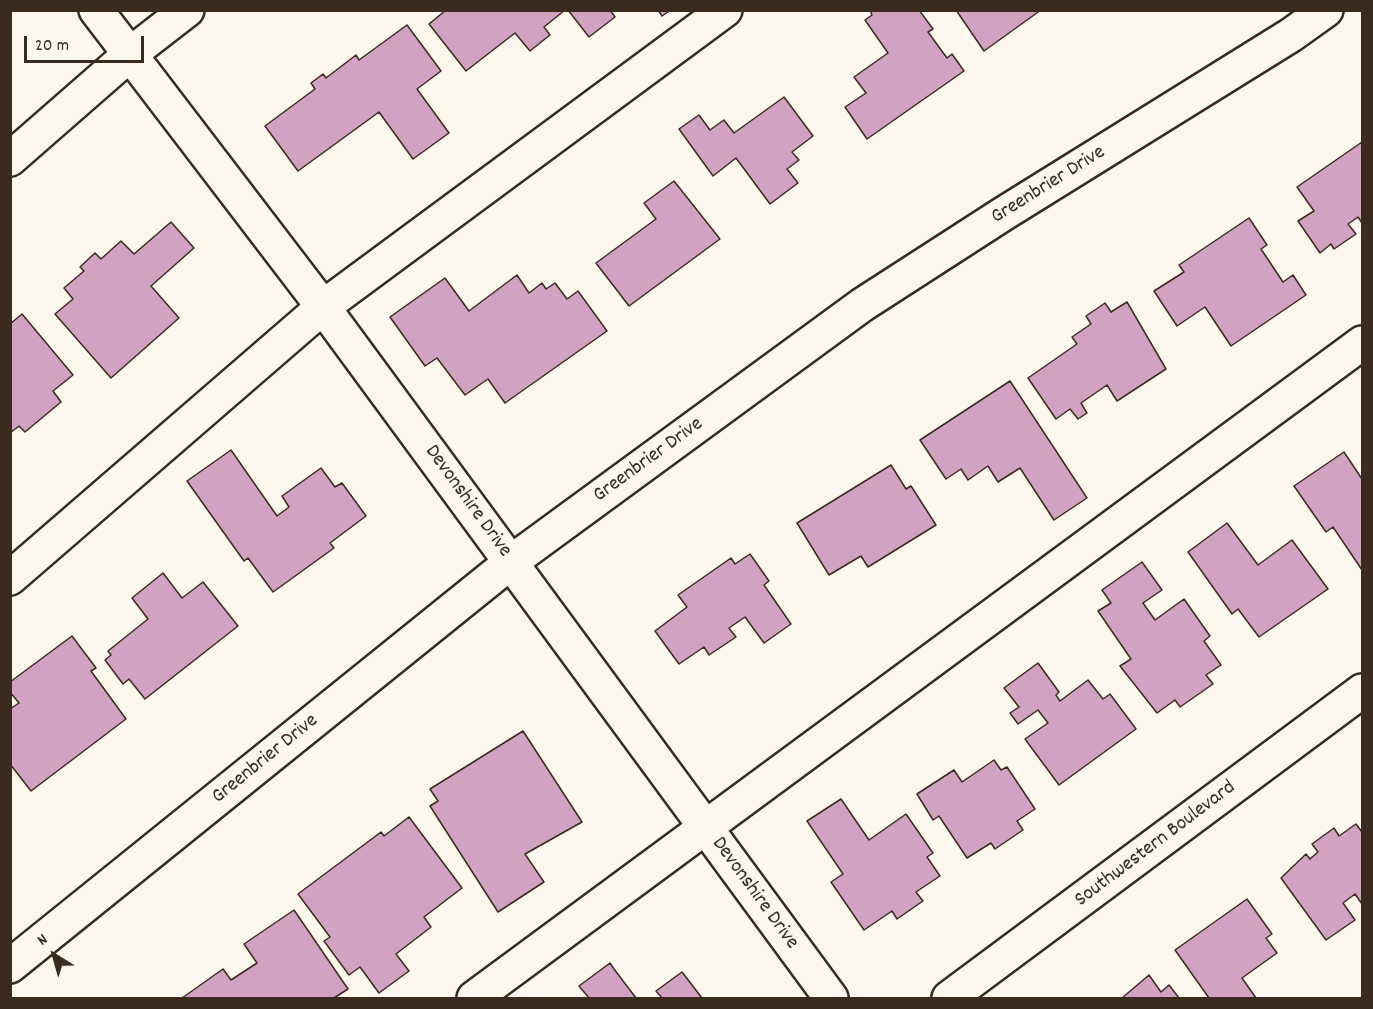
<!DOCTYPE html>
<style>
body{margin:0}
#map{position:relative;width:1373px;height:1009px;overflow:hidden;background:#fbf7ec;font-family:Dekko,sans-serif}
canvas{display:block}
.frame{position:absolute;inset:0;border:12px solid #3b2a1e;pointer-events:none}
.north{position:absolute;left:24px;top:925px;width:60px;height:60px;-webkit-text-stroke:4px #fbf7ec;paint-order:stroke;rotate:323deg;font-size:16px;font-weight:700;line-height:24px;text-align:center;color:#3b2a1e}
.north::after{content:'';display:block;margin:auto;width:21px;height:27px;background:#3b2a1e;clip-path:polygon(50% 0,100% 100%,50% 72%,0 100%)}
.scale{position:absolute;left:24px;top:36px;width:120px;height:27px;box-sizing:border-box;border:3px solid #3b2a1e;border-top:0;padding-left:8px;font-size:18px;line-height:21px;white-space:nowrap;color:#3b2a1e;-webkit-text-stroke:4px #fbf7ec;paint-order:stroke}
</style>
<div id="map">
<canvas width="1373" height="1009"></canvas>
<div class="frame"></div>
<div class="north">N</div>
<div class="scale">20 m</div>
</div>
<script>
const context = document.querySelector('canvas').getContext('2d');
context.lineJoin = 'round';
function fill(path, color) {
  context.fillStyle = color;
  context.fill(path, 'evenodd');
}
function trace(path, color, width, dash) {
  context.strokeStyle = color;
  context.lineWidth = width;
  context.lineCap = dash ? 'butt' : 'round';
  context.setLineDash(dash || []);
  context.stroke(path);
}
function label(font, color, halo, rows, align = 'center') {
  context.font = font + ' Dekko,sans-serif';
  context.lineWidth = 6;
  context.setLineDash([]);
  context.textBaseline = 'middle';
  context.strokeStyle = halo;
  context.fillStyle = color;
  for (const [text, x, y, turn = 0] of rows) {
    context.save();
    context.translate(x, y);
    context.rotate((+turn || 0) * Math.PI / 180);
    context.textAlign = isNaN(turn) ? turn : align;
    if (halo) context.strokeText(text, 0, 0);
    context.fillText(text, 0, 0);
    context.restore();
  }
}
const building = new Path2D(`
 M446,10h119l-21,17 6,8 -20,16 -15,-18 -49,38 -37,-47z
 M568,10h42l5,7 -26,20z
 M658,10h13l-9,6z
 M870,10h49l14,19 -5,3 19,26 5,-4 12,17 -97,68 -22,-32 21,-14 -12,-16 34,-24 -23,-33 7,-5z
 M956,10h85l-57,41z
 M407,25l34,46 -24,18 32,44 -36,26 -34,-47 -81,59 -33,-45 50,-37 -4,-6 12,-9 3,4 30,-23 3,5z
 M784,97l29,39 -21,16 7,8 -12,9 11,14 -28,21 -34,-46 -23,18 -34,-47 20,-14 11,15 14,-10 10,13z
 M1362,142v81l-4,-6 -10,7 8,10 -22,15 -3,-5 -11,9 -22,-32 16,-10 -17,-24z
 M674,181l46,58 -91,67 -33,-43 60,-44 -12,-16z
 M1249,218l18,27 -6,4 22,33 10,-7 13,20 -75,51 -26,-39 -28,19 -23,-35 30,-19 -5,-7z
 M171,222l23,26 -43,38 28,32 -68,60 -56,-64 18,-15 -9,-11 20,-17 -4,-4 15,-14 6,6 20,-18 13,13z
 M517,275l12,18 13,-10 4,6 9,-6 12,16 11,-8 29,40 -102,72 -17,-24 -23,16 -28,-37 -12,8 -35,-49 55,-39 24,33z
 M1127,302l39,67 -49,32 -10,-16 -26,18 6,10 -9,6 -8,-10 -14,10 -28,-41 49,-34 -5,-7 19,-13 -5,-8 19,-13 6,9z
 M22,314l51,61 -20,16 8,11 -36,30 -6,-6 -9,7v-109z
 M1010,381l77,117 -33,22 -34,-52 -22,14 -10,-16 -20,14 -7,-11 -15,10 -26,-39z
 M231,450l46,66 12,-9 -7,-11 39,-28 14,19 7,-4 24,33 -36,27 4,5 -61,44 -25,-34 -4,3 -57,-80z
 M1344,452l18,27v91l-29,-43 -7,5 -32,-46z
 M891,465l15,24 5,-3 25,39 -68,42 -7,-11 -32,19 -32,-52z
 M1227,523l31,42 34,-25 36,49 -69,48 -21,-28 -6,5 -44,-62z
 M750,554l19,27 -5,4 27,39 -27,19 -19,-26 -16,11 7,9 -27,18 -5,-8 -25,17 -24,-33 32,-24 -9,-12 53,-37 4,6z
 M1142,562l20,28 -19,13 12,17 29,-21 26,37 -6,5 17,24 -15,10 7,9 -33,23 -5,-7 -18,13 -37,-47 11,-7 -33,-48 13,-8 -9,-13z
 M163,573l19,25 21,-16 35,44 -93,73 -16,-20 -6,5 -18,-24 6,-5 -3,-4 40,-32 -16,-21z
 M72,636l24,32 -5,3 35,48 -95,72 -21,-27v-55l9,-6 -9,-11v-10z
 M1038,663l21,29 -3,3 4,6 28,-21 15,19 7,-5 26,35 -77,56 -34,-46 23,-16 -10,-13 -20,14 -8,-11 9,-6 -15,-19z
 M523,731l59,91 -57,32 19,28 -46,30 -68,-106 8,-5 -8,-12z
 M994,760l7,10 6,-3 28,42 -18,12 6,9 -28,19 -4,-6 -24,15 -28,-42 -6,4 -16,-26 37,-24 8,12z
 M841,799l28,41 37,-26 27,39 -6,4 13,19 -24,16 7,9 -26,18 -5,-8 -28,19 -33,-48 12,-8 -36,-53z
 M409,817l53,71 -38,29 7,10 -35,27 13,17 -30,22 -19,-26 -11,8 -25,-34 6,-4 -32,-43 83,-62 3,4z
 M1356,824l6,8v72l-7,-10 -12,9 12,17 -29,20 -45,-62 25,-24 4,5 8,-7 -6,-8 22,-16 5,8z
 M1247,899l25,35 -6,4 11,15 -35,25 14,20h-47l-34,-48z
 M294,910l54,79 -14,9h-152l41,-29 8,11 26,-17 -13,-19z
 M610,963l4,6 22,29h-47l-10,-12z
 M682,972l20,26h-40l-6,-7z
 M1149,975l12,17 8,-7 10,13h-57z`);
const minor = new Path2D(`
 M96,10l227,297 508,691
 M10,159l119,-104 58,-45
 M10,578l313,-271 402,-297
 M10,966l501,-404 351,-257 141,-91 288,-179 35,-25
 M474,998l888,-655
 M949,998l413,-307`);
const streetNames = [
 ["Greenbrier Drive",1049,186,-32],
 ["Greenbrier Drive",649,461,-36],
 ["Devonshire Drive",467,502,54],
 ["Greenbrier Drive",266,760,-39],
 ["Southwestern Boulevard",1156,845,-37],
 ["Devonshire Drive",754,894,54]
];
fill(building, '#d1a2c2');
trace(building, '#3b2a1e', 1.5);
trace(minor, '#3b2a1e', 38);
trace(minor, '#fbf7ec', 33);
label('21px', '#3b2a1e', '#fbf7ec', streetNames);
</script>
